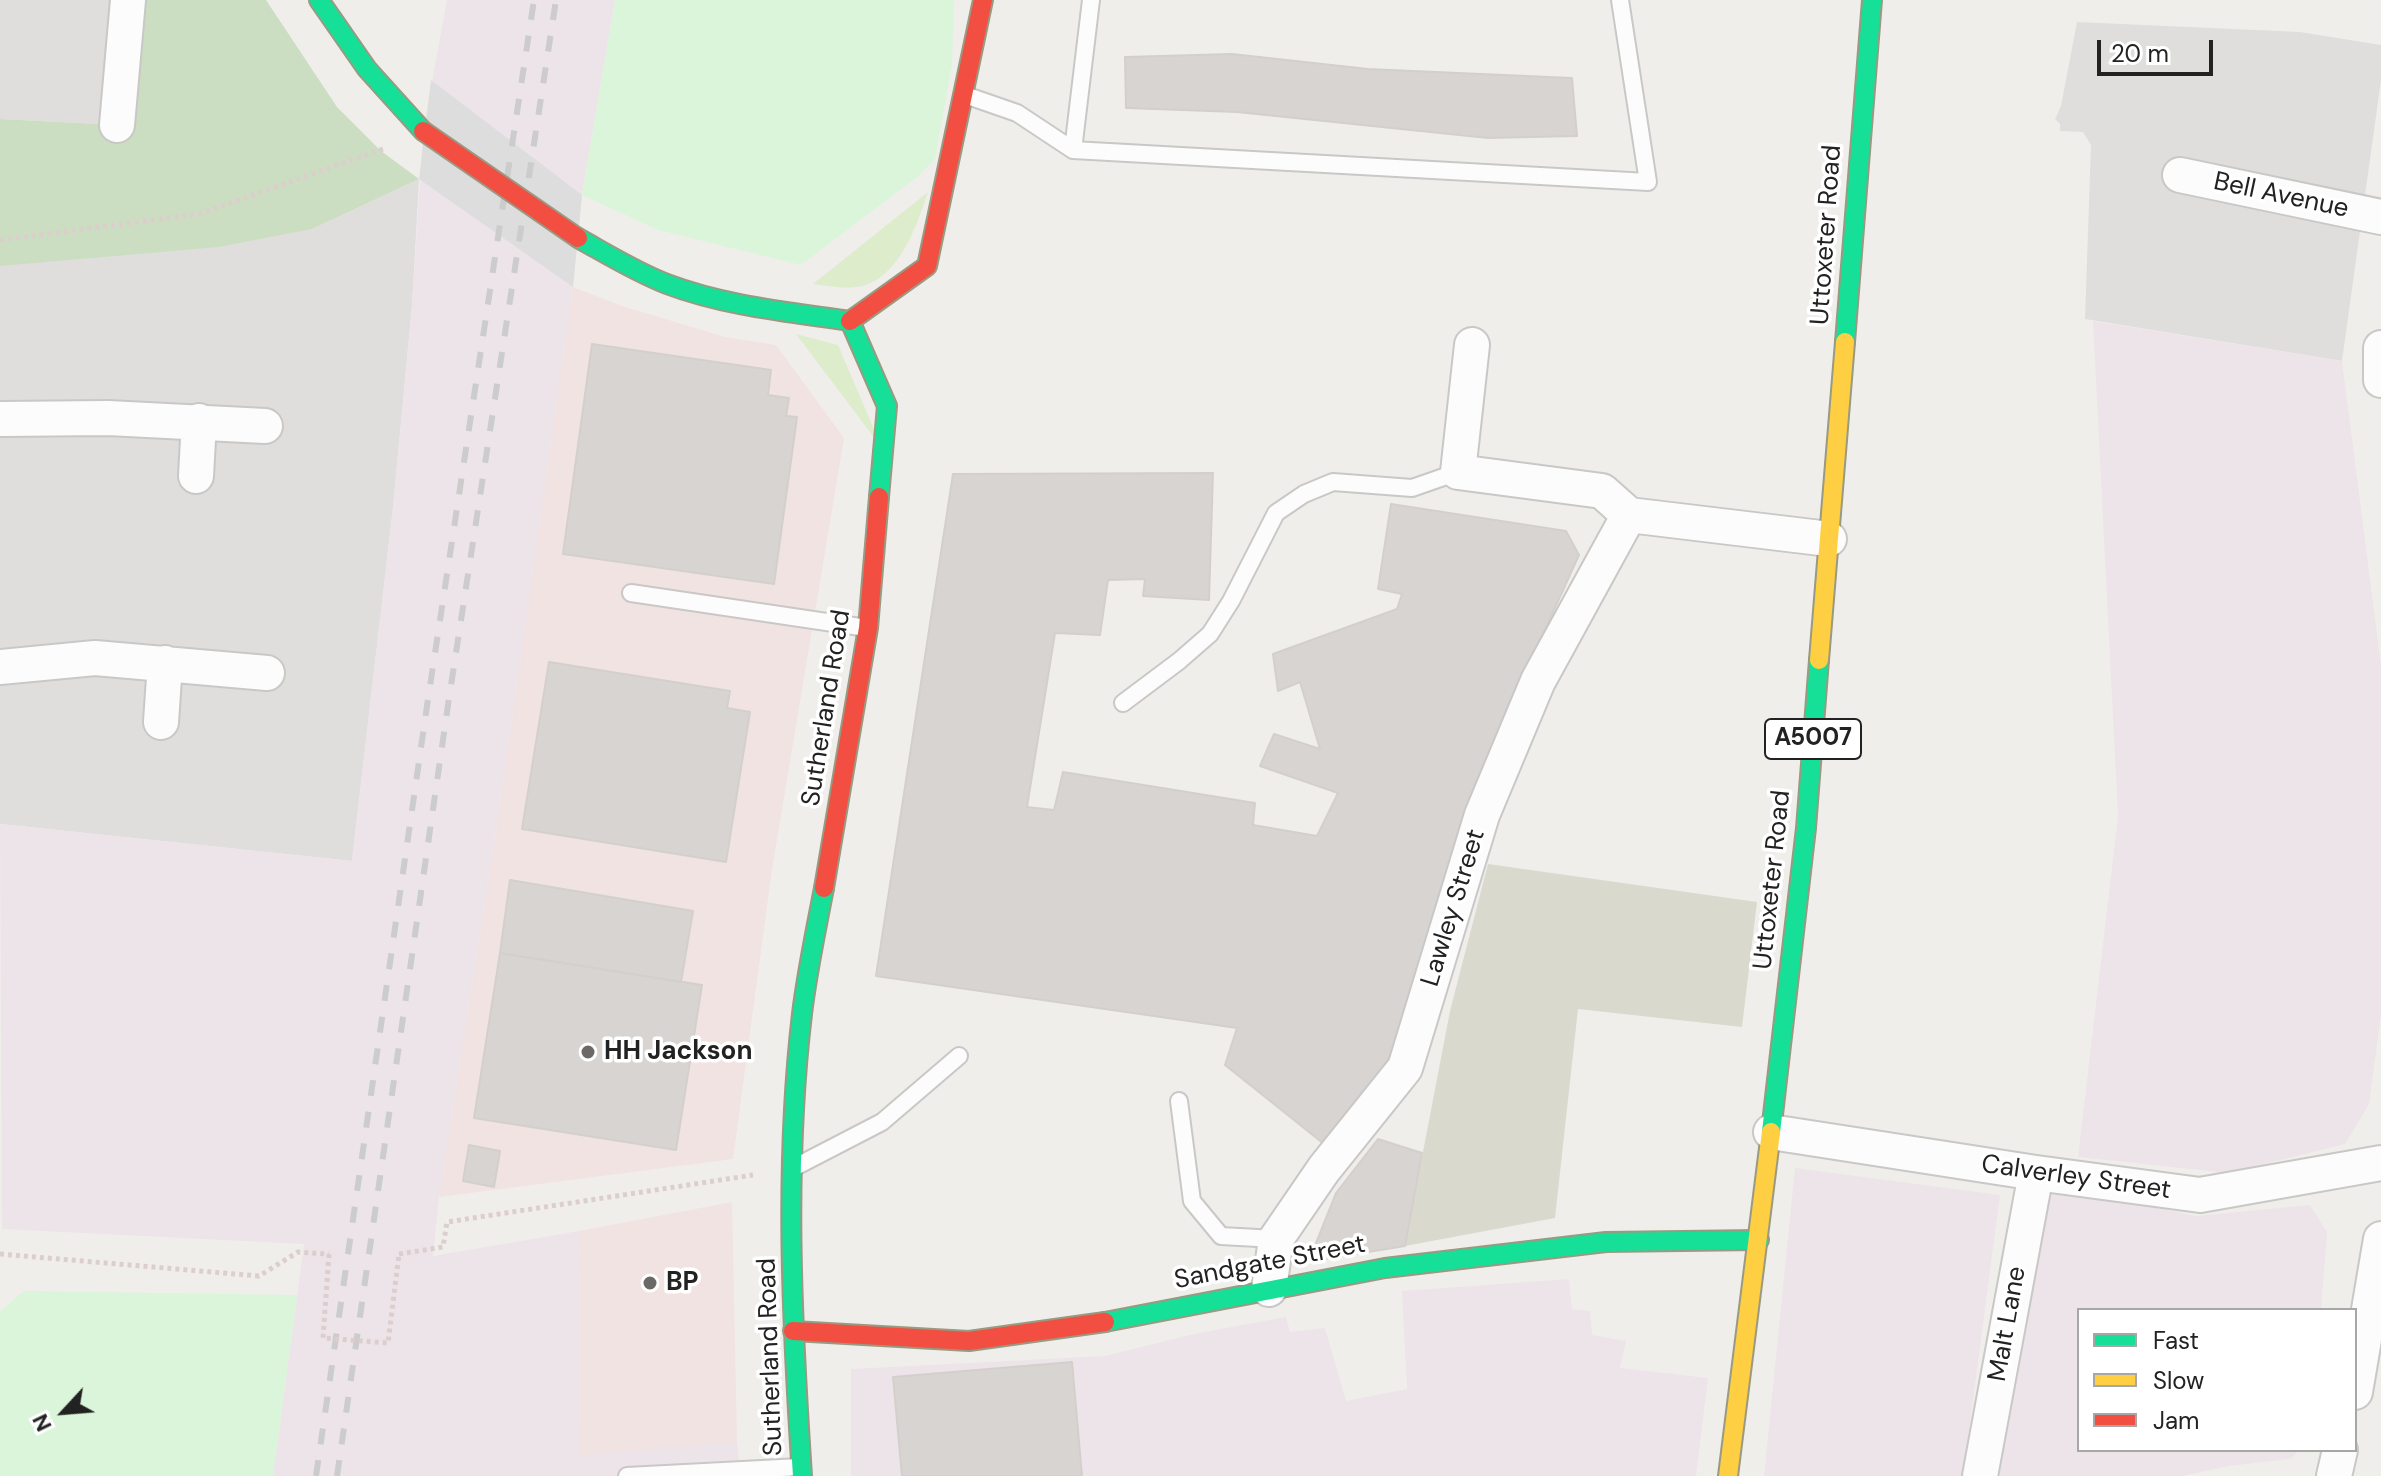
<!DOCTYPE html>
<style>
body{margin:0}
#map{position:relative;width:2381px;height:1476px;overflow:hidden;background:#f0eeeb;font-family:"DM Sans",sans-serif}
canvas{display:block}
.legend{position:absolute;left:2077px;top:1308px;width:280px;height:144px;box-sizing:border-box;background:#fff;border:2px solid #a7a7a7;margin:0;padding:10px 14px;list-style:none;font-size:24px;color:#222}
.legend li{display:flex;align-items:center;gap:16px;height:40px}
.legend b{width:40px;border:2px solid #a7a7a7}
.north{position:absolute;left:24px;top:1372px;width:80px;height:80px;-webkit-text-stroke:6px #fff;paint-order:stroke;rotate:244deg;font-size:22px;font-weight:700;line-height:32px;text-align:center;color:#222}
.north::after{content:'';display:block;margin:auto;width:28px;height:36px;background:#222;clip-path:polygon(50% 0,100% 100%,50% 72%,0 100%)}
.scale{position:absolute;left:2097px;top:40px;width:116px;height:36px;box-sizing:border-box;border:4px solid #222;border-top:0;padding-left:10px;font-size:24px;line-height:28px;white-space:nowrap;color:#222;-webkit-text-stroke:6px #fff;paint-order:stroke}
</style>
<div id="map">
<canvas width="2381" height="1476"></canvas>
<ul class="legend">
<li><b style="height:10px;background:#16e098"></b>Fast</li>
<li><b style="height:10px;background:#ffcf43"></b>Slow</li>
<li><b style="height:10px;background:#f24e42"></b>Jam</li>
</ul>
<div class="north">N</div>
<div class="scale">20 m</div>
</div>
<script>
const context = document.querySelector('canvas').getContext('2d');
context.lineJoin = 'round';
function fill(path, color) {
  context.fillStyle = color;
  context.fill(path, 'evenodd');
}
function trace(path, color, width, dash) {
  context.strokeStyle = color;
  context.lineWidth = width;
  context.lineCap = dash ? 'butt' : 'round';
  context.setLineDash(dash || []);
  context.stroke(path);
}
function label(font, color, halo, rows, align = 'center') {
  context.font = font + ' "DM Sans",sans-serif';
  context.lineWidth = 7;
  context.setLineDash([]);
  context.textBaseline = 'middle';
  context.strokeStyle = halo;
  context.fillStyle = color;
  for (const [text, x, y, turn = 0] of rows) {
    context.save();
    context.translate(x, y);
    context.rotate((+turn || 0) * Math.PI / 180);
    context.textAlign = isNaN(turn) ? turn : align;
    if (halo) context.strokeText(text, 0, 0);
    context.fillText(text, 0, 0);
    context.restore();
  }
}
const residential = new Path2D(`
 M0,0h128l-11,125 -117,-6z
 M2077,22l223,10 81,13v35l-39,281 -257,-42 6,-174 -8,-13 -23,-1v-7l-5,-5 6,-13z
 M419,179l-7,127 -19,202 -41,353 -352,-37v-559l312,-36z`);
const commercial = new Path2D(`
 M573,287l49,19 103,31 51,8 68,93 -72,431 -39,290 -294,38 58,-373z
 M732,1202l5,240 -157,14 -1,-225z`);
const industrial = new Path2D(`
 M447,0h168l-33,195 -9,92 -76,537 -58,373 -6,59 146,-25 1,224 157,-13 4,34h-468l31,-232 -302,-15 -2,-405 352,37 41,-353 19,-202 11,-175z
 M2093,321l249,40 39,304v350l-12,89 -24,40 -117,29 -150,-16 40,-341z
 M1795,1168l205,27 -37,281h-199z
 M2047,1185l149,31 114,-11 17,27 -6,78h-242v140h221l-10,9 -61,7 -47,10h-185z
 M1569,1279l3,30 18,2 2,24 34,6 -6,27 88,10 -12,98h-845v-107l254,-13 89,-22 92,-17 4,15 35,-4 21,73 61,-12 -5,-98z`);
const construction = new Path2D(`
 M1488,864l269,38 -15,125 -164,-18 -23,209 -150,28 45,-235z`);
const grass = new Path2D(`
 M928,192c-11,33 -28,84 -66,94 -16,4 -33,0 -49,-2z
 M796,334l42,11 44,103z`);
const forest = new Path2D(`
 M128,0h138l71,107 44,44 38,28 -107,50 -94,18 -218,19v-147l117,6z`);
const park = new Path2D(`
 M615,0h339l-2,64 -17,95 -18,18 -116,88 -143,-35 -76,-35z
 M24,1291l273,4 -24,181h-273v-165z`);
const pier = new Path2D(`
 M431,80l151,115 -9,92 -154,-108z`);
const building = new Path2D(`
 M1232,54l136,15 204,9 5,58 -89,2 -251,-26 -111,-4 -1,-51z
 M592,344l179,26 -3,25 21,3 -3,18 11,1 -23,167 -211,-30z
 M1213,473l-4,127 -66,-4 2,-17 -37,1 -8,55 -45,-2 -28,174 27,3 9,-38 192,31 -2,22 64,11 21,-43 -78,-27 14,-32 46,15 -20,-67 -22,9 -5,-37 124,-45 5,-15 -24,-5 13,-85 175,27 13,24 -86,189 -58,167 -26,110 -13,33 -67,94 -104,-83 12,-37 -361,-52 77,-502z
 M549,662l181,29 -3,17 23,4 -24,150 -204,-33z
 M510,880l183,31 -12,71 -181,-29z
 M500,953l202,32 -26,165 -202,-32z
 M1378,1139l44,14 -17,93 -86,14 -7,-7 24,-60z
 M469,1145l31,6 -6,36 -31,-6z
 M1072,1362l10,114h-180l-9,-99z`);
const path = new Path2D(`
 M0,240l199,-26 184,-65
 M0,1254l259,22 39,-24 31,2
 M399,1254l44,-7 4,-25 306,-47`);
const lane = new Path2D(`
 M965,95l52,18 56,37 575,32 -28,-182
 M1073,150l18,-150
 M631,593l236,35
 M1123,703l56,-42 31,-27 21,-33 45,-88 28,-19 29,-12 79,6 46,-16
 M1179,1101l13,100 29,35 55,3
 M797,1166l85,-44 77,-66
 M627,1476l173,-9`);
const street = new Path2D(`
 M117,125l11,-125
 M2180,175l201,42
 M1472,345l-14,127 144,19 27,24 200,24
 M2381,348v32
 M0,419l108,-1 157,8
 M196,476l3,-55
 M0,667l95,-9 172,15
 M161,722l4,-59
 M1771,1132l265,41 164,22 181,-32
 M1269,1289l7,-50 48,-70 81,-101 77,-253 56,-134 91,-166
 M2355,1392l26,-153
 M1980,1476l56,-303
 M2334,1476l6,-26`);
const fast = new Path2D(`
 M319,0l48,69 56,62
 M578,238c29,16 58,34 89,46 58,22 122,28 183,37
 M850,321l37,85 -8,91
 M1845,342l27,-342
 M1771,1132l35,-304 13,-168
 M1105,1322l280,-54 221,-26 153,-2
 M802,1476c-10,-153 -18,-309 0,-462 5,-42 14,-84 22,-126`);
const slow = new Path2D(`
 M1819,660l26,-318
 M1728,1476l43,-344`);
const jam = new Path2D(`
 M850,321l77,-55 56,-266
 M824,888l44,-260 11,-131
 M793,1331l176,10 136,-19`);
const rail = new Path2D(`
 M316,1476l111,-770 107,-706
 M337,1476l111,-771 108,-705`);
const pathBridge = new Path2D(`
 M329,1254l-6,84 65,5 11,-89`);
const jamBridge = new Path2D(`
 M423,131l155,107`);
const markers = [
 [588,1052,8,"#6a6968"],
 [650,1283,8,"#6a6968"]
];
const shields = [
 [1813,739,96]
];
const shieldNames = [
 ["A5007",1813,739]
];
const streetNames = [
 ["Bell Avenue",2281,196,12],
 ["Uttoxeter Road",1827,235,-86],
 ["Sutherland Road",827,708,-81],
 ["Uttoxeter Road",1773,880,-84],
 ["Lawley Street",1454,908,-73],
 ["Calverley Street",2076,1178,8],
 ["Sandgate Street",1270,1263,-11],
 ["Malt Lane",2008,1324,-80],
 ["Sutherland Road",771,1357,-92]
];
const poiNames = [
 ["HH Jackson",604,1052],
 ["BP",666,1283]
];
fill(residential, '#dfdedc');
fill(commercial, '#f1e3e1');
fill(industrial, '#ede4e9');
fill(construction, '#d9d9cd');
fill(grass, '#ddeccb');
fill(forest, '#cbdec1');
fill(park, '#daf5da');
fill(pier, '#dedddd');
fill(building, '#d7d4d2');
trace(building, '#d3d0cc', 2);
trace(lane, '#c9c8c7', 20);
trace(street, '#c9c8c7', 38);
trace(fast, '#999a82', 22);
trace(slow, '#999a82', 22);
trace(jam, '#999a82', 22);
trace(path, '#dccecd', 5, [4, 4]);
trace(lane, '#fdfcfc', 16);
trace(street, '#fdfcfc', 34);
trace(fast, '#16e098', 18);
trace(slow, '#ffcf43', 18);
trace(jam, '#f24e42', 18);
trace(rail, '#ccc', 6, [16, 16]);
trace(jamBridge, '#999a82', 22, []);
trace(pathBridge, '#dccecd', 5, [4, 4]);
trace(jamBridge, '#f24e42', 18);
for (const [x, y, r, color] of markers) {
  const dot = new Path2D();
  dot.arc(x, y, r, 0, 2 * Math.PI);
  context.fillStyle = color;
  context.fill(dot);
  trace(dot, '#fff', 3);
}
for (const [x, y, w] of shields) {
  const box = new Path2D();
  box.roundRect(x - w / 2, y - 20, w, 40, 6);
  context.fillStyle = '#fff';
  context.fill(box);
  trace(box, '#222', 2);
}
label('bold 24px', '#222', null, shieldNames);
label('26px', '#222', '#fff', streetNames);
label('bold 26px', '#222', '#fff', poiNames, 'left');
</script>
